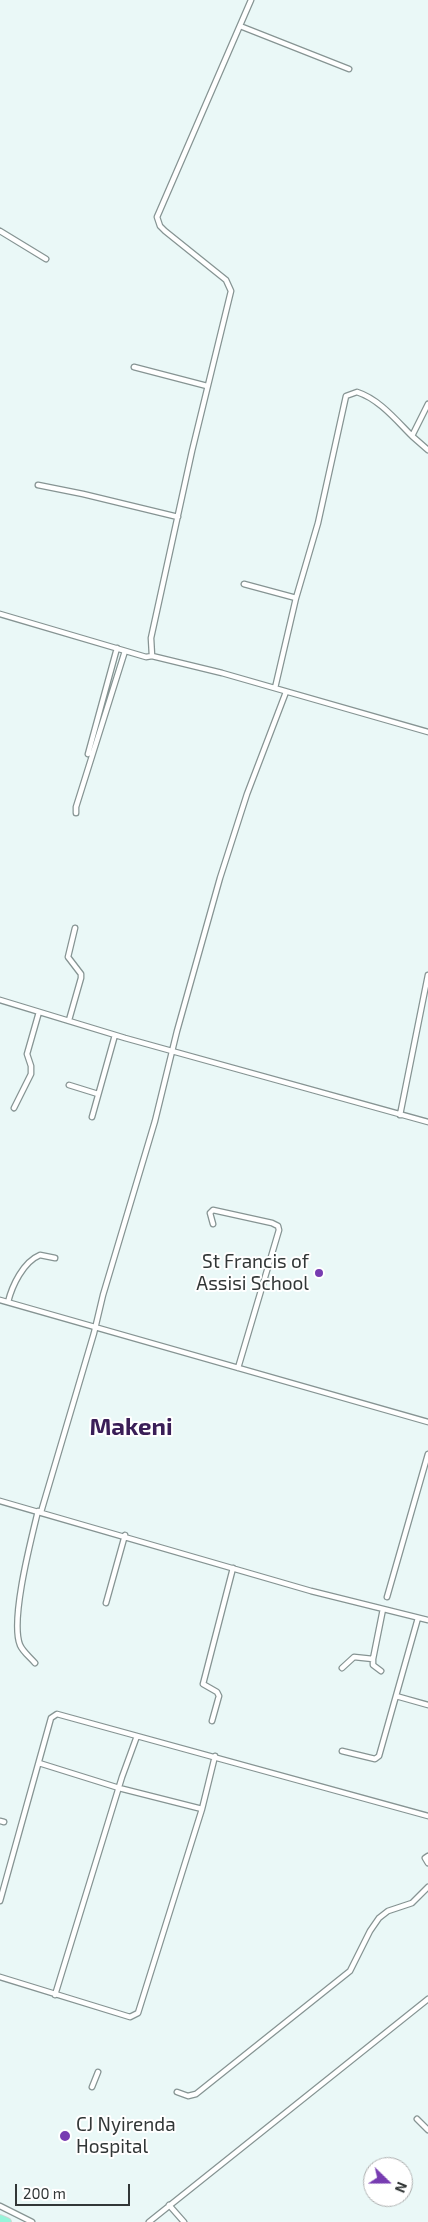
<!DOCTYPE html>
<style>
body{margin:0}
#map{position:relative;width:428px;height:2222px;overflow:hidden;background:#eaf8f7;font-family:"Exo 2",sans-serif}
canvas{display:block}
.north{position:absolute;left:363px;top:2157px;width:50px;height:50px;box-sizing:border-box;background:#fff;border:1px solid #adafaf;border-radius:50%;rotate:112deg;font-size:14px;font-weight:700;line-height:20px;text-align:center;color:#323737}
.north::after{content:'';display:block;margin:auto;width:18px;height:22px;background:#773cb1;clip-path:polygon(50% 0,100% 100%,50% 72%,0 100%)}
.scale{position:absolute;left:15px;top:2184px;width:115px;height:22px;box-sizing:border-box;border:2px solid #323737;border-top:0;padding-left:6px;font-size:15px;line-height:18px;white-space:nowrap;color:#323737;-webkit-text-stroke:4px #fff;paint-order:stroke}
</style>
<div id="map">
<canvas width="428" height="2222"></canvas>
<div class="north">N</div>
<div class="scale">200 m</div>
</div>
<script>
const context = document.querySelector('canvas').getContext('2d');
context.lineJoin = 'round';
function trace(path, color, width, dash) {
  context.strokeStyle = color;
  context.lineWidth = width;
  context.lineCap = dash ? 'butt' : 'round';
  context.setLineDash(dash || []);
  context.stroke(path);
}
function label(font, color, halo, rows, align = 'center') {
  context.font = font + ' "Exo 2",sans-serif';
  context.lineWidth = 4;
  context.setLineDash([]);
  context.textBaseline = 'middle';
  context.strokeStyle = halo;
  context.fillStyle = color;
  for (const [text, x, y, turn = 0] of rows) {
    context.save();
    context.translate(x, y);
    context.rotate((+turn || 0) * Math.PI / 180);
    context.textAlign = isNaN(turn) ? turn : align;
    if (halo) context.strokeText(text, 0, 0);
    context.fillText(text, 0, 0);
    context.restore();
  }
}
const street = new Path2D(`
 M251,0l-94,217 3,9 5,5 61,49 5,11 -39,160 -41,187 1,18 70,17 206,59
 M240,26l109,43
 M0,231l46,28
 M134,367l73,19
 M412,436l16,14
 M38,485l45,9 95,23
 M244,584l52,14
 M0,614l146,43 6,-1
 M275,688l21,-90 22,-75 28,-127 11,-4c22,7 39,28 55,44l16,-32
 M88,754l29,-106
 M76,813v-6l49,-156
 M0,1000l125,38 303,84
 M69,1020l12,-42v-4l-13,-17 7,-29
 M69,1085l29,9
 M14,1108l17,-34v-8l-4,-12 12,-42
 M400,1115l28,-140
 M92,1117l23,-82
 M213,1224l-3,-11 3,-3 59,13 6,3 1,4 -41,138
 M0,1300l428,122
 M8,1302c4,-16 15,-40 32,-47l15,3
 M0,1501l311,90 117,29
 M41,1512l53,-179 9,-38 52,-174 22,-90 43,-153 27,-84 39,-102
 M387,1597l41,-143
 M106,1603l19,-68
 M35,1663c-5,-6 -12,-11 -15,-18 -10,-25 11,-105 18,-134
 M342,1668l12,-11 19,2
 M381,1671l-8,-6v-6l10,-50
 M396,1696l32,9
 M212,1721l7,-25 -2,-4 -14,-8 30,-116
 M342,1751l33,8 4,-3 39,-138
 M202,1809l13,-53
 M0,1821l4,1
 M428,1856l-3,2 3,5
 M0,1901l51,-183 6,-4 371,102
 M0,1977l130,40 8,-4 64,-204 -83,-21 -80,-25
 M55,1995l67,-218 15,-41
 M92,2087l6,-15
 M177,2092l11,4 8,-2 154,-123 20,-40 9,-13 9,-7 24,-8 16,-16
 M417,2119l11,11
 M169,2205l15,17
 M0,2206l32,16
 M149,2222l279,-223`);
const primary = new Path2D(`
 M0,2219l7,3`);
const markers = [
 [319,1273,5,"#773cb1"],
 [65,2136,6,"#773cb1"]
];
const poiNames = [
 ["St Francis of",309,1262],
 ["Assisi School",309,1284],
 ["CJ Nyirenda",76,2125,"left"],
 ["Hospital",76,2147,"left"]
];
const districtNames = [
 ["Makeni",131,1427]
];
trace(street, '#869493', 7);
trace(primary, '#d2d3d3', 10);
trace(street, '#fff', 4.5);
trace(primary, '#96f4d9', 8);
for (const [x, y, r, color] of markers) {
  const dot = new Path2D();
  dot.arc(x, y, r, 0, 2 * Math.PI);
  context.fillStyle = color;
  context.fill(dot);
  trace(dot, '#fff', 2);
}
label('19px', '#323737', '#fff', poiNames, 'right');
label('bold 24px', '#3a1e57', '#fff', districtNames);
</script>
